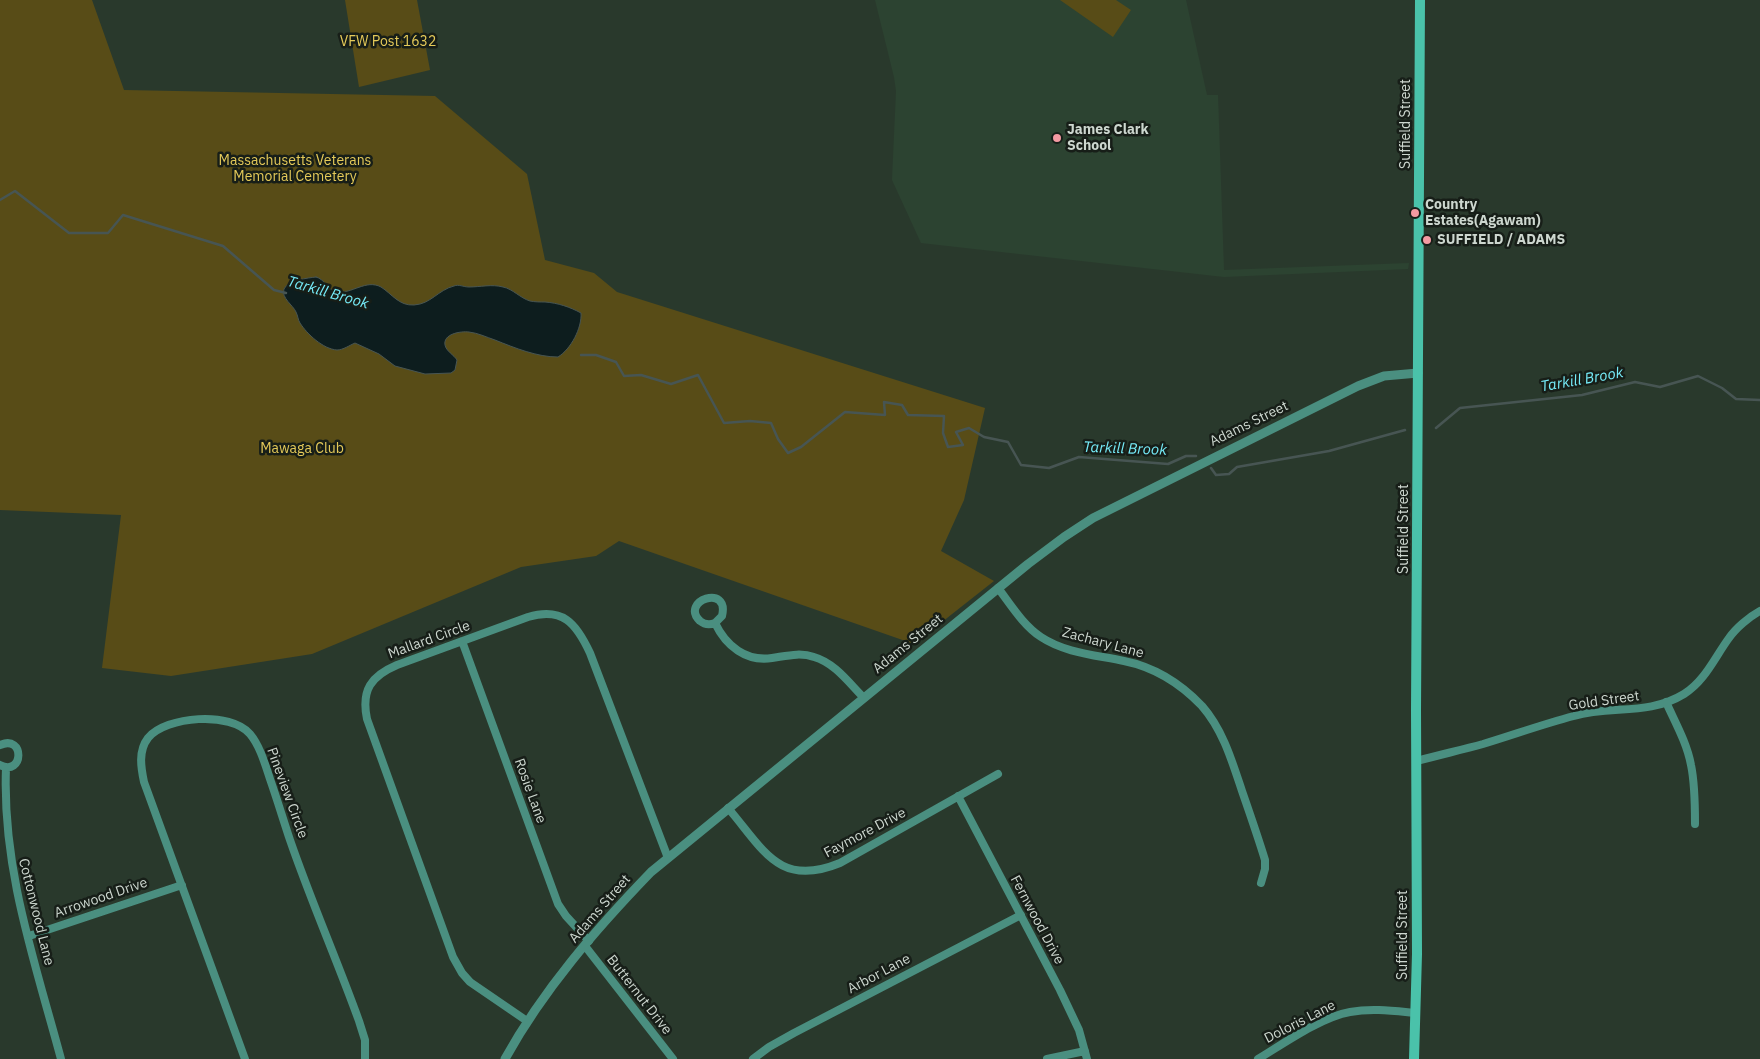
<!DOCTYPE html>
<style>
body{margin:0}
canvas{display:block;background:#29392c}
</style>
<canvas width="1760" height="1059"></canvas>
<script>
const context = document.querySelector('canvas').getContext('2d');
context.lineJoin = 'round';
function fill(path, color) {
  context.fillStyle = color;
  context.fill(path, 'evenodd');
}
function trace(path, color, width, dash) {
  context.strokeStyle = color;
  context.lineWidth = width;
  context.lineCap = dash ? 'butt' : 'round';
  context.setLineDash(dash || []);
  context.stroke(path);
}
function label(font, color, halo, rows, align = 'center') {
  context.font = font + ' "IBM Plex Sans",sans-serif';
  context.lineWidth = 5;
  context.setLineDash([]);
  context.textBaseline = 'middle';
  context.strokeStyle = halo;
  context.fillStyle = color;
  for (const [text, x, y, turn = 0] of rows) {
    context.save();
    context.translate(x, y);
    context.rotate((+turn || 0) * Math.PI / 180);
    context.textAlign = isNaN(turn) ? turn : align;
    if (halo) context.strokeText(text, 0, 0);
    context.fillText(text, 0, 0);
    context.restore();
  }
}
const built = new Path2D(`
 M875,0h311l21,95h11l6,175 185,-7 -1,6 -184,8 -303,-34 -29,-63 4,-89 -2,-14z`);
const green = new Path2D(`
 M0,0h92l32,90 311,6 92,78 18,86 49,13 23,19 368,116 -21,92 -23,51 53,30 -80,63 -295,-103 -23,15 -75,11 -209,87 -141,22 -69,-8 19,-153 -121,-5z
 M345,0h72l13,70 -71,17z
 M1060,0h56l15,10 -18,27z`);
const water = new Path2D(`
 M316,277c9,2 12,14 21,15 15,2 29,-13 44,-5 11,7 18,19 33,18 17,-1 24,-15 40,-19 5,-2 9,1 15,1 11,0 23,-3 34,0 10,2 17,11 27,14 5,1 10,1 15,1 13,1 25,5 36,11 1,15 -10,36 -23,44 -21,0 -43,-9 -63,-17 -9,-3 -17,-7 -26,-8 -9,-1 -26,2 -24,13 1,6 9,10 12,15l-2,10 -4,3 -26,1 -30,-8 -16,-12 -24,-11c-5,2 -12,7 -18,7 -14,-1 -30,-16 -37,-27 -2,-3 -2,-7 -4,-11 -3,-7 -15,-14 -12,-23 4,-9 24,-11 32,-12z`);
const stream = new Path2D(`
 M0,200l15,-9 54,42h39l15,-18 100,31 51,44 12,3
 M581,355h15l20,7 8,14 17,-1 30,9 27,-9 26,48 26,-2 21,2 7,16 10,14 13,-6 44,-35 40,3 -1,-13 18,3 6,10 36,1 -1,17 5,14 15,-2 -7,-13 13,-4 15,9 24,5 13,23 28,3 30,-11 89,7 18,-8h10
 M1436,428l24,-20 122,-13 53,-13 25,5 38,-11 24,12 14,11 24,1
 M1211,468l5,7 13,-1 8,-7 92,-16 76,-21`);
const minor = new Path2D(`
 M998,588c13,17 25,37 43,49 24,16 55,18 83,24 30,6 57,23 78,45 21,24 30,55 40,85 8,23 16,46 23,69v9l-4,14
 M715,623l7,-7c8,-33 -43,-15 -22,5 5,4 10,4 15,2 11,23 31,39 57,35 14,-2 28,-6 42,-1 21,6 35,26 50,41
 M462,641l96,263 8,12 23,25
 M1666,702c9,20 21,41 25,63 4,19 4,39 4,59
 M0,745c25,-11 24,32 0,20
 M1417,761c22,-6 44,-11 66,-17 30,-9 60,-20 91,-28 38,-11 74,0 110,-22 21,-13 31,-37 45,-56 7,-10 20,-21 31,-27
 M6,768c-4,101 29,194 55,291
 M958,796l102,194 19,40 8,29
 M728,808c36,42 51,80 112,55l158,-89
 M29,936l153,-51
 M585,946l88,113
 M527,1021l-57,-39 -8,-9 -9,-16 -86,-238c-6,-29 4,-43 30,-54l131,-48c35,-10 48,6 62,36l78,205
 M245,1059l-101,-277c-3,-14 -6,-31 4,-44 18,-22 83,-27 102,-4 10,12 15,30 20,45 7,20 13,40 20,61 21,61 47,120 69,181l6,19v19
 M753,1059l16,-12 25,-14 227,-118
 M1047,1059l38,-8
 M1258,1059c25,-15 63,-42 92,-47 22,-4 44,-1 66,1`);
const tertiary = new Path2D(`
 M505,1059c38,-69 91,-130 146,-187l377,-308 36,-27 29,-19 265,-132 26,-10 34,-3`);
const secondary = new Path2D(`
 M1414,1059l3,-105 -1,-244 4,-710`);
const markers = [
 [1057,138,5,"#f49aa2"],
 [1415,213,5,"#f49aa2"],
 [1427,240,5,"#f49aa2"]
];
const parkNames = [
 ["VFW Post 1632",388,42],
 ["Massachusetts Veterans",295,161],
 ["Memorial Cemetery",295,177],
 ["Mawaga Club",302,449]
];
const streetNames = [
 ["Suffield Street",1406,124,-90],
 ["Adams Street",1249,424,-26],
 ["Suffield Street",1404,529,-90],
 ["Mallard Circle",429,640,-20],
 ["Zachary Lane",1103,643,15],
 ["Adams Street",908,644,-39],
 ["Gold Street",1604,701,-8],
 ["Rosie Lane",530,791,70],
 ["Pineview Circle",287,793,70],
 ["Faymore Drive",865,833,-28],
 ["Arrowood Drive",101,898,-19],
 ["Adams Street",600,909,-49],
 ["Cottonwood Lane",36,912,76],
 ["Fernwood Drive",1037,920,62],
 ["Suffield Street",1403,935,-90],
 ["Arbor Lane",879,974,-28],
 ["Butternut Drive",639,995,52],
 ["Doloris Lane",1300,1022,-27]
];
const poiNames = [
 ["James Clark",1067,130],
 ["School",1067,146],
 ["Country",1425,205],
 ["Estates(Agawam)",1425,221],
 ["SUFFIELD / ADAMS",1437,240]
];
const waterNames = [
 ["Tarkill Brook",328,293,16],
 ["Tarkill Brook",1582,380,-10],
 ["Tarkill Brook",1125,449,2]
];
fill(built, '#2c4331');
fill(green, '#584c17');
fill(water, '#0d1d1e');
trace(water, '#475553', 1);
trace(stream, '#475553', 2.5);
trace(minor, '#4a8f80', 8);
trace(tertiary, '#4a8f80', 9);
trace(secondary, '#4ac2aa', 10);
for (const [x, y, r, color] of markers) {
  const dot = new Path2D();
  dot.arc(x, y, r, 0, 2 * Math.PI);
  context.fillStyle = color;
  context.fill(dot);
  trace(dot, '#171e18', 2);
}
label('14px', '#e5ca59', '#171e18', parkNames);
label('14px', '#cdd7cf', '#171e18', streetNames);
label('bold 14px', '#cdd7cf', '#171e18', poiNames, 'left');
label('italic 15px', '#76ecf9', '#171e18', waterNames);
</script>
